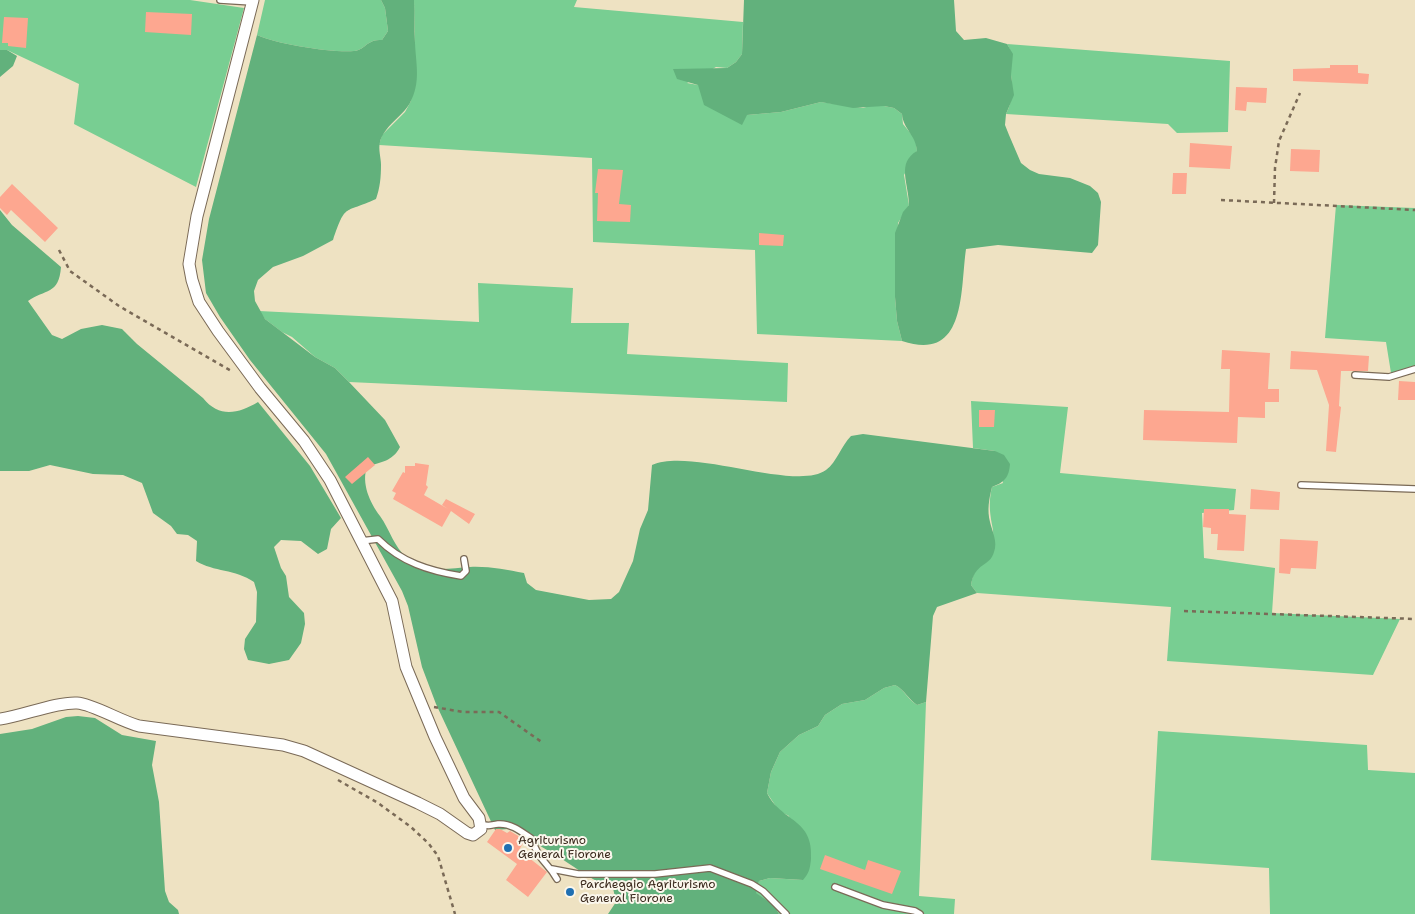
<!DOCTYPE html>
<style>
body{margin:0}
canvas{display:block;background:#eee2c2}
</style>
<canvas width="1415" height="914"></canvas>
<script>
const context = document.querySelector('canvas').getContext('2d');
context.lineJoin = 'round';
function fill(path, color) {
  context.fillStyle = color;
  context.fill(path, 'evenodd');
}
function trace(path, color, width, dash) {
  context.strokeStyle = color;
  context.lineWidth = width;
  context.lineCap = dash ? 'butt' : 'round';
  context.setLineDash(dash || []);
  context.stroke(path);
}
function label(font, color, halo, rows, align = 'center') {
  context.font = font + ' "Shantell Sans",sans-serif';
  context.lineWidth = 4;
  context.setLineDash([]);
  context.textBaseline = 'middle';
  context.strokeStyle = halo;
  context.fillStyle = color;
  for (const [text, x, y, turn = 0] of rows) {
    context.save();
    context.translate(x, y);
    context.rotate((+turn || 0) * Math.PI / 180);
    context.textAlign = isNaN(turn) ? turn : align;
    if (halo) context.strokeText(text, 0, 0);
    context.fillText(text, 0, 0);
    context.restore();
  }
}
const green = new Path2D(`
 M0,0h190l54,8 -48,179 -122,-63 5,-40 -72,-34h-7z
 M265,0h116l4,8 3,23 -6,9c-3,0 -8,0 -11,2 -7,3 -8,8 -17,9 -21,2 -78,-7 -97,-16z
 M414,0h163l-3,7 169,15 -1,32 -6,8 -9,6 -11,-1 -29,16 11,2 49,30 34,-3 40,-10 42,6 10,-3 11,1 10,2 8,6 1,10 13,16 1,11 -13,24 5,30 -11,18 -3,74 2,24 5,20 -145,-7 -2,-84 -162,-8 -1,-84 -213,-13 3,-10 23,-23 6,-11 4,-55z
 M1007,44l223,17 -2,71 -51,1 -9,-9 -162,-10c7,-14 7,-24 5,-39 -1,-14 4,-18 -4,-31z
 M1336,205l79,3v165h-24l-5,-31 -61,-4z
 M478,283l95,5 -2,35h58l-2,31 161,9 -1,39 -438,-20 -14,-14 -20,-11 -23,-20 -10,-5 -17,-13 -6,-8 220,11z
 M971,401l97,6 -8,66 176,16 -2,21 -32,3 2,45 71,10 -3,45 128,6 -27,56 -206,-14 4,-54 -194,-14 -6,-8c2,-13 6,-18 17,-24 2,-9 6,-22 5,-31 -3,-16 -5,-26 -1,-43l11,-4 -8,-32 -22,-3z
 M895,685c10,5 12,14 22,20l9,-3 -7,194 36,3 -1,15h-175l-5,-9 -19,-12 4,-12 11,-3 32,2 -13,-64 -10,-5 -12,-18 4,-21 9,-20 19,-17 19,-9 7,-11 17,-11 23,-4 19,-12z
 M1158,731l209,14 1,25 47,3v141h-145l-1,-46 -118,-8z`);
const forest = new Path2D(`
 M381,0h33c1,14 0,28 1,43 1,22 6,39 -5,60 -8,14 -26,23 -30,39 -2,7 1,16 1,23 0,12 -1,23 -5,34 -32,15 -30,3 -43,41l-30,16 -30,11 -15,13 -4,11 1,10 10,18 50,38 20,11 14,14 36,38 15,27c-8,15 -18,14 -33,20 -6,16 3,36 13,49 10,14 14,31 27,42 19,16 42,10 63,9 18,-1 37,3 54,6l3,10 9,7 53,10 22,-1 8,-7 14,-31 7,-32 8,-19 4,-45c39,-18 144,27 174,5 11,-8 15,-24 25,-34l12,-2 132,17 9,4 6,9c-1,13 -5,18 -18,23 -3,12 -5,23 -2,35 2,9 8,20 4,30 -4,15 -19,10 -23,33l6,8 -40,14 -4,9 -7,86 -9,3c-9,-6 -12,-15 -22,-20l-11,3 -19,12 -23,4 -17,11 -7,11 -19,9 -19,17 -9,20 -4,21c14,29 47,25 44,66 -1,10 -2,14 -8,21l-33,-2 -11,3 -3,12 18,12 5,9h-171l8,-12 -3,-14c-19,-6 -34,-18 -51,-29 -17,-11 -28,-14 -41,-31l-26,2 -59,-126 -14,-37 -14,-61 -6,-15 -76,-137 -76,-94 -30,-43 -14,-24 -4,-33 7,-41 48,-184c19,9 76,18 97,16 9,-1 10,-6 17,-9 3,-2 8,-2 11,-2l6,-9 -3,-23z
 M744,0h210l2,31 8,9 22,-2 21,6 6,10 -2,21 3,20 -8,19 -1,11 4,10 12,28 9,7 9,4 31,4 20,8 8,7 3,9 -3,43 -6,8 -94,-8 -32,4c-6,41 1,114 -64,92l-5,-20 -2,-24v-64l8,-21 6,-7c0,-21 -13,-42 8,-54 -1,-16 -14,-22 -15,-37l-8,-6 -10,-2 -31,2 -32,-6 -40,10 -34,3 -5,10 -38,-20 -6,-20 -21,-6 -4,-10 54,-1 9,-6 6,-8z
 M0,50h7l10,6 -4,10 -13,11z
 M0,210l12,15 49,42c-2,28 -16,22 -33,34l24,34 10,4 19,-10 21,-4 20,4 15,15 66,54c16,20 35,16 55,4l52,64 31,52 -10,11 -4,20 -9,5 -17,-13 -20,-1 -7,7 7,21 5,8 3,21 15,16 1,11 -4,19 -12,17 -20,4 -21,-4 -4,-11 1,-10 11,-17 1,-30 -3,-10c-19,-13 -40,-10 -58,-21l1,-20 -9,-6 -11,-1 -6,-8 -18,-13 -11,-30 -19,-8 -30,-1 -43,-9 -21,6h-29z
 M78,716l17,2 27,17 34,6 -4,24 7,37 6,89 4,11 9,8 1,4h-179v-180l32,-5 34,-12z`);
const building = new Path2D(`
 M146,12l46,2 -1,21 -46,-3z
 M4,17l24,1 -2,30 -18,-2v-3h-6z
 M1330,65h28v8l11,1 -1,10 -75,-3v-12l37,-1z
 M1236,87l31,1 -1,15 -19,-1 -1,9 -11,-1z
 M1190,143l42,3 -2,23 -41,-2z
 M1291,149l29,1 -1,22 -29,-1z
 M598,169l25,1 -4,34 12,1 -1,17 -33,-1 1,-28h-3z
 M1173,173h14l-1,21h-14z
 M12,184l46,44 -13,14 -34,-32 -4,5 -7,-7v-11z
 M759,233l25,2 -1,11 -24,-1z
 M1222,350l48,3 -2,36h11v13h-14v16l-27,-1 -1,26 -94,-3 1,-30 85,2 1,-43h-9z
 M1291,351l78,5 -1,15h-27l-2,35 2,1 -5,45 -10,-1 3,-46 -12,-35 -27,-1z
 M1399,381l16,1v18h-17z
 M979,410h16l-1,17h-15z
 M368,457l7,8 -23,19 -7,-7z
 M415,463l14,2 -3,20 2,2 -4,8 24,14 -6,-4 4,-6 29,15 -6,10 -18,-13 -9,16 -49,-28 3,-6 -4,-2 11,-19 2,1v-7h10z
 M1251,489l29,3 -1,18 -29,-1z
 M1204,509h25v5l17,1 -2,36 -27,-1 1,-16h-7v-6l-8,-1z
 M1280,539l38,2 -2,28 -25,-1 -1,6 -11,-1z
 M496,829h4l7,4 3,-2 15,9 -6,10 28,22 -19,25 -22,-17 11,-16 -30,-22z
 M825,855l40,15 3,-10 33,11 -9,23 -72,-25z`);
const path = new Path2D(`
 M1221,200l194,10
 M1274,203l1,-35 4,-27 21,-48
 M59,250l11,21 49,35 114,66
 M1184,611l231,8
 M434,707l29,5h36l44,31
 M338,780l40,23 33,24 18,17 9,12 17,58`);
const lane = new Path2D(`
 M220,0l32,2
 M1355,375l34,2 26,-8
 M1301,485l114,4
 M361,541l17,-2c23,23 51,32 83,37l5,-5 -2,-12
 M481,824c8,3 9,1 17,0 13,-1 24,8 34,15 7,23 15,22 25,40
 M552,869l26,5h77l55,-6 42,16 11,7 23,23
 M835,887l48,18 32,6 5,3`);
const street = new Path2D(`
 M0,719c23,-3 55,-17 77,-16 16,1 43,18 62,23l144,19 21,6 114,52 22,11 27,19 6,2 8,-6 -2,-11 -15,-20 -29,-61 -29,-70 -14,-66 -62,-121 -26,-39 -44,-53 -42,-57 -19,-29 -7,-22 -3,-16 8,-48 56,-216`);
const markers = [
 [508,848,5,"#1f6fb2"],
 [570,892,5,"#1f6fb2"]
];
const poiNames = [
 ["Agriturismo",518,841],
 ["General Fiorone",518,855],
 ["Parcheggio Agriturismo",580,885],
 ["General Fiorone",580,899]
];
fill(green, '#78ce92');
fill(forest, '#62b17c');
fill(building, '#fda790');
trace(lane, '#7a6a57', 8);
trace(street, '#7a6a57', 13);
trace(path, '#7a6a57', 2.5, [4, 4]);
trace(lane, '#fff', 5.5);
trace(street, '#fff', 11);
for (const [x, y, r, color] of markers) {
  const dot = new Path2D();
  dot.arc(x, y, r, 0, 2 * Math.PI);
  context.fillStyle = color;
  context.fill(dot);
  trace(dot, '#fbf7ec', 2);
}
label('12px', '#3b2a1e', '#fbf7ec', poiNames, 'left');
</script>
